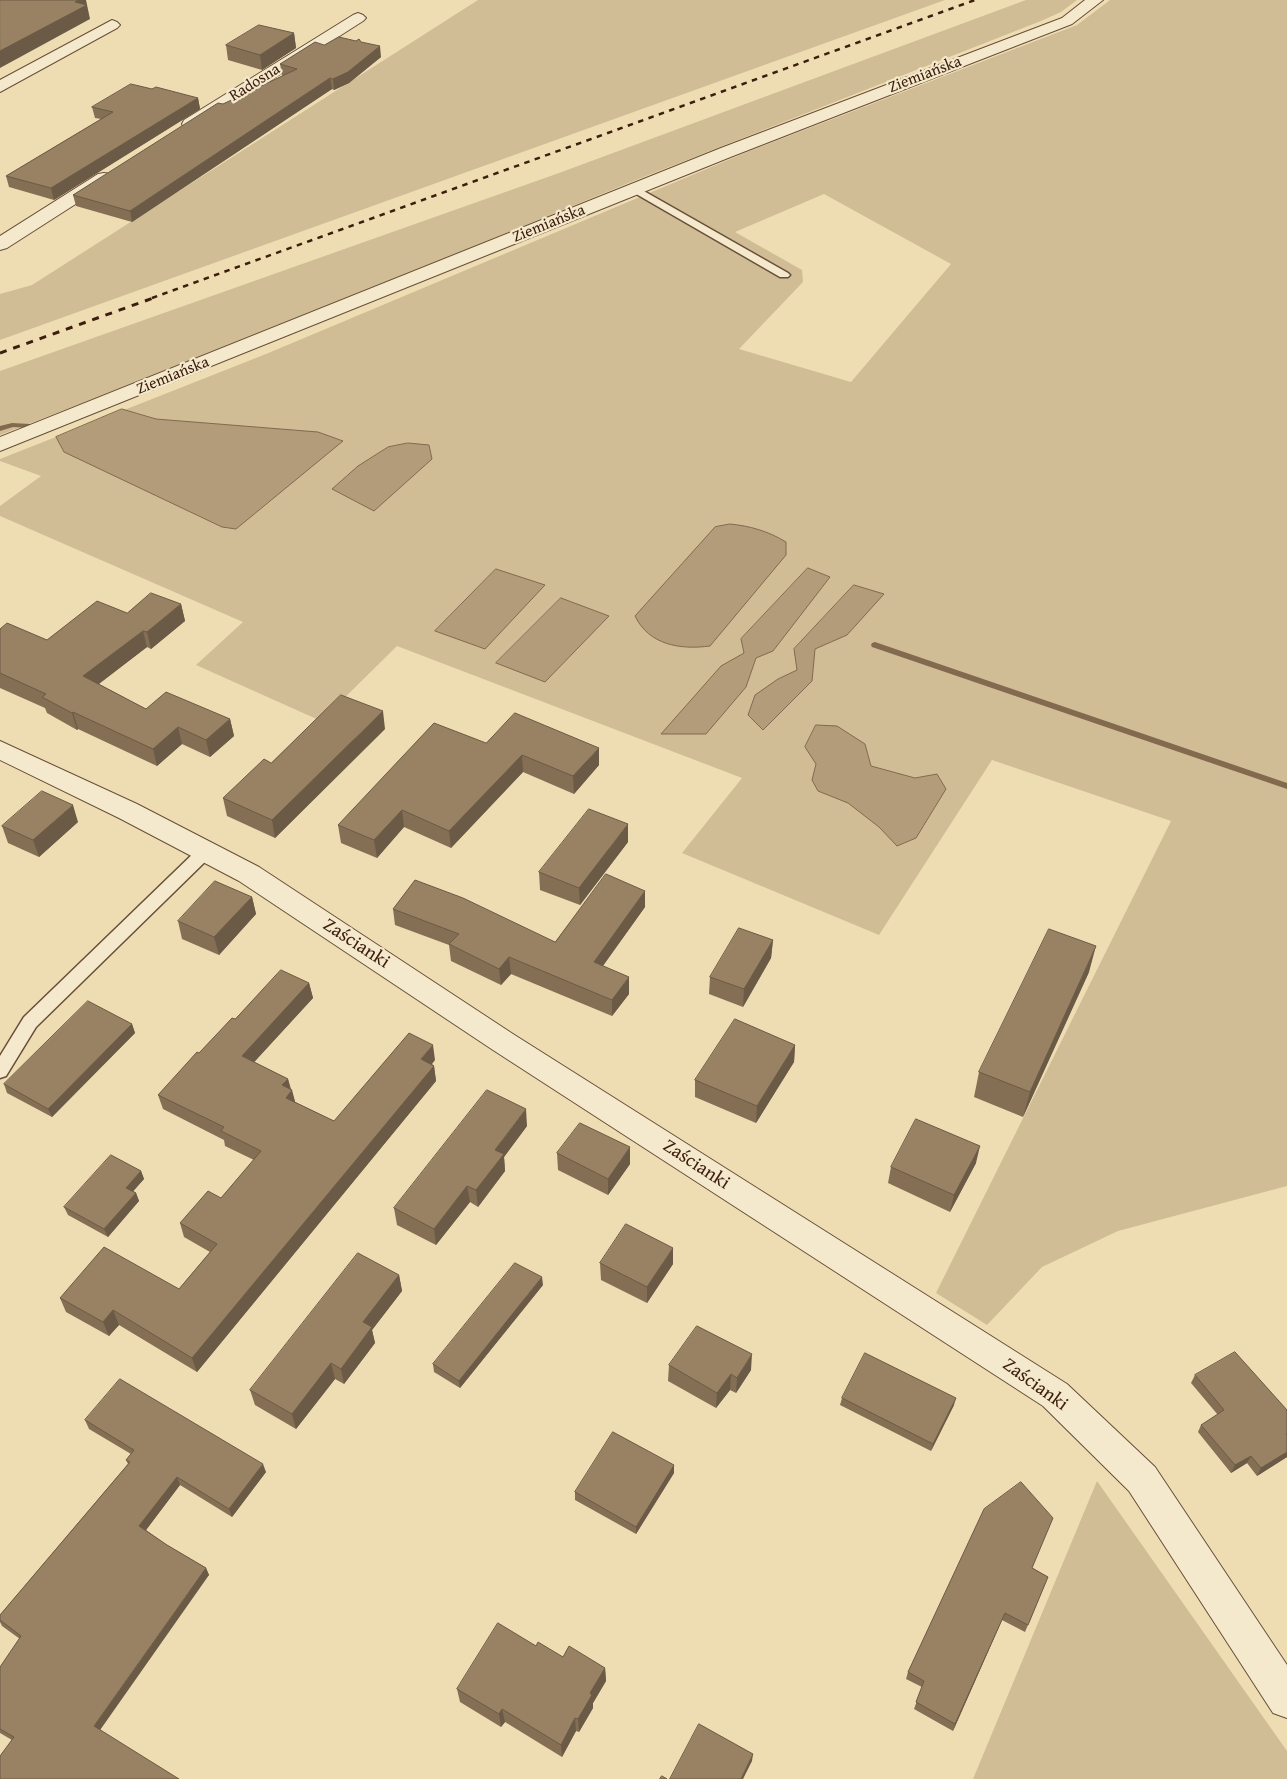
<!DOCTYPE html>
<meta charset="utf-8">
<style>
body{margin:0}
canvas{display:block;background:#eeddb2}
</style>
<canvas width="1287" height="1779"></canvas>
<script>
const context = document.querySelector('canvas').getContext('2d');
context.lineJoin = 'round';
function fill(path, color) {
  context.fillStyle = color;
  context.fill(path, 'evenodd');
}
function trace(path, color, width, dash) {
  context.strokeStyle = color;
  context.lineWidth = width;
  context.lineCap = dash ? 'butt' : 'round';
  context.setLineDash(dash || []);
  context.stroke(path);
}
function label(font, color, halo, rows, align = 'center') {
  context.font = font + ' "Gentium Book Plus",serif';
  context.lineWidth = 4.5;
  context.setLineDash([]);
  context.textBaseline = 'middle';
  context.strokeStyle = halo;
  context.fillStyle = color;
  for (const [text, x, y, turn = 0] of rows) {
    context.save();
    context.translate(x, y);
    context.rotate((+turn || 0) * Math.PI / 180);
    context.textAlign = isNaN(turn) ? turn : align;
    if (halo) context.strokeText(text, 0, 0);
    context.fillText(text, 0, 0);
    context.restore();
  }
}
const green = new Path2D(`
 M478,0h467l-945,340v-46l32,-9z
 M1026,0h51l-16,12 -20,9 -405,159 -426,174 -210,81v-64l559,-198z
 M1110,0h177v1186l-169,45 -76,36 -55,58 -51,-32 235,-472 -179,-61 -113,175 -197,-82 60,-75 -345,-132 -76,75 -125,-56 47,-43 -243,-106v-10l41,-30 -41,-15v-2l266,-105 481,-202 330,-127zM824,194l127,70 -100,118 -112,-33 64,-67 -1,-12 -67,-38z
 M1097,1481l190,270v28h-314z`);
const water = new Path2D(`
 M122,409l34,10 162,13 25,9 -107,88 -14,-2 -158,-75 -8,-15z
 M408,443l21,2 3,14 -58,52 -42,-22 26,-23 30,-19z
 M730,524c20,2 38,7 56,18v13l-76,91c-30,4 -61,-1 -75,-30l80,-89z
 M808,568l22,9 -57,74 -17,7 -10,29 -40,47h-45l60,-68 23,-13 -3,-14z
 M496,569l49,16 -60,64 -50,-18z
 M854,585l30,9 -37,41 -32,14 -3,32 -49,49 -15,-15 7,-20 23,-16 19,-9 -3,-21z
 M561,598l48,18 -64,66 -49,-19z
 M816,725l21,1 28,18 6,22 44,12 22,-4 9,15 -30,49 -19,8 -18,-19 -31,-24 -30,-12 -6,-11 4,-16 -11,-17z`);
const stream = new Path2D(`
 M12,423l18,1 4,2 -4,2 -17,-1 -13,4v-5z
 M875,642l412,141v6l-415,-142 -1,-2 1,-2z`);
const lane = new Path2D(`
 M635,186l153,87 2,2 -2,2h-8l-149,-86 -1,-2z
 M206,845l6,2 2,4 -2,4 -176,172 -30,49 -6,2v-22l24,-39 176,-170z`);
const street = new Path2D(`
 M1085,0h18l-31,24 -339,132 -733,295v-14l721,-289 341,-130z
 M358,13l5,2 3,3 -3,3 -167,107h-12l-2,-4 2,-4 169,-105z
 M112,20l5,2 3,3 -3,3 -117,64v-12z
 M104,173l6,1 3,4 -3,4 -103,66 -7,2v-14l98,-62z
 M0,741l137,63 122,63 254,167 554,350 88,83 132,198v53l-14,-5 -144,-222 -86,-85 -550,-356 -254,-169 -120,-63 -119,-58z`);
const railFar1 = new Path2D(`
 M152,298l823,-298`);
const rail = new Path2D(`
 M0,353l156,-56`);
const wall = new Path2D(`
 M294,33l2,15 -34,22 -34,-10 -2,-15z
 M361,42l20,15 -32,26 -15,7 -2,-1 -200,133 -56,-16 -3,-11 150,-91 60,-28 -1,-1 -2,-11 44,-19z
 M152,89l46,9 2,11 -146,91 -45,-13 -3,-11 95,-57 -6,-1 -3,-11z
 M181,604l4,17 -34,28 -4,-2 -48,37 47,25 84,10 4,17 -24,21 -28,-13 -25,22 -79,-37 -1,1 -30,-17 -2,-5 -45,-20v-59l47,11 80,-27z
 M385,729l-110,109 -48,-22 -4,-18 48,-35z
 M486,743l113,22 -25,29 -51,-22 -72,76 -47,-21 -27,31 -36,-15 -3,-18z
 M78,822l-39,35 -31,-14 -6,-17z
 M628,842l-48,63 -40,-15 -1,-18z
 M645,891v16l-42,59 26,28 -17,22 -101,-42 -10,11 -50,-24 -2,-16 -54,-20 -2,-16 162,33z
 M252,897l4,17 -37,41 -37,-16 -4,-18z
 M773,940l-2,18 -28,49 -34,-13 1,-17z
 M1089,972l-66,145 -49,-20 5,-25z
 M309,983l4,15 -59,64 34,17 3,10 4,13 39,19 101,-61 -3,4 2,2 2,15 -239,291 -78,-47 -10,11 -43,-24 -6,-14 119,-9 31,-37 -26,-15 -4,-14 41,-25 33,-38 -29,-14 -1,-6 -61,-31 -5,-14 41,-42 36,-34z
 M132,1024l3,9 -83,84 -45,-24 -3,-9z
 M795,1045l-1,17 -38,61 -61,-26v-17z
 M527,1126l-23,31 1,14 -27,36 -8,-5 -34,43 -39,-20 -3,-17z
 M557,1153l73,11 -22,31 -50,-25z
 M976,1163l-26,49 -62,-29 3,-16z
 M141,1171l3,8 -11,12 3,2 3,8 -31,36 -40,-22 -4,-8z
 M600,1263l73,1 -26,39 -46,-23z
 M399,1275l3,16 -30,39 3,13 -31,41 -9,-5 -39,50 -41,-24 -5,-15z
 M543,1285l-83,103 -26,-16 -1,-8z
 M669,1365l82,5 -15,23 -6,-3 -14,18 -48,-27z
 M1195,1375l92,82 -30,19 -10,-13 -16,10 -33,-41 3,-7 17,-10 -27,-32z
 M842,1398l112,7 -23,46 -91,-46z
 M85,1420l181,52 -34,45 -52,-32 -34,45 21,15 39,23 3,7 -197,165 -12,-7v-66l20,-28 -18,-13 -2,-4v-7l128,-151 -2,-4 5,-6 -42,-25z
 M674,1473l-38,61 -61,-34v-8z
 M1033,1568l15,9 -23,55 -23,-12 -49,111 -39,-22 8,-22 -16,-8 2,-7z
 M536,1646l27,11 42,11 1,13 -13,22v5l-14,24 -3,-1 -14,26 -57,-35 -4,5 -41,-25 -3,-13z`);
const shadedWall = new Path2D(`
 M78,0h8l4,19 -90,49v-17z
 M294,33l2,15 -34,22 -2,-15z
 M380,46l1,11 -32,26 -15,7 -1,-11z
 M330,78l2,11 -200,133 -2,-11z
 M198,98l2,11 -146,91 -3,-12z
 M181,604l4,17 -34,28 -4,-17z
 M143,631l4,16 -59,45 -5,-16z
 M383,711l2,18 -110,109 -3,-18z
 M73,712l5,17 -1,1 -5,-17z
 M230,719l4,17 -24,21 -4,-17z
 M178,727l4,17 -25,22 -4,-17z
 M599,748v17l-25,29 -1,-18z
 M522,755l1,17 -72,76 -2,-17z
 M73,805l5,17 -39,35 -6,-17z
 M402,810l2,17 -27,31 -3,-18z
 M628,824v18l-48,63 -1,-17z
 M645,891v16l-51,71v-16z
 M252,897l4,17 -37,41 -5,-18z
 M773,940l-2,18 -28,49 1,-18z
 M1096,946l-7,26 -66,145 7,-25z
 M509,957l2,17 -10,11 -2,-16z
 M629,977v17l-17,22v-16z
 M309,983l4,15 -67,73 -4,-15z
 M132,1024l3,9 -83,84 -4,-8z
 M433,1045l2,15 -12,14 -2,-15z
 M795,1045l-1,17 -38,61 1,-17z
 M434,1066l2,15 -239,291 -5,-14z
 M288,1079l3,12 1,-1 4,15 -7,8 -7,-28z
 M526,1109l1,17 -23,31 1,14 -27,36 -2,-17 19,-40z
 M980,1146l-4,17 -26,49 4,-17z
 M630,1147v17l-22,31v-16z
 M141,1171l3,8 -15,17 -3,-8z
 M467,1186l3,16 -34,43 -2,-16z
 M136,1193l3,8 -31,36 -4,-8z
 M673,1248v16l-26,39v-16z
 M399,1275l3,16 -30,39 3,13 -31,41 -3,-15 22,-47z
 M542,1277l1,8 -83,103 -1,-7z
 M113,1310l6,15 -10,11 -6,-14z
 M752,1354l-1,16 -15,23 1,-15z
 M331,1363l4,16 -39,50 -4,-15z
 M731,1374l-1,16 -14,18 1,-15z
 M956,1398l-2,7 -23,46 2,-7z
 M1287,1452v5l-30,19 4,-8z
 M1251,1456l-4,7 -16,10 4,-8z
 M263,1464l3,8 -34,45 -3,-8z
 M674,1465v8l-38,61v-7z
 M177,1477l3,8 -37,49 -4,-8z
 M206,1568l3,7 -111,158 -4,-7z
 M1005,1613l-3,7 -49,111 2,-7z
 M605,1668l1,13 -13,22v5l-14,24 -1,-13 12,-26z
 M502,1709l3,13 -4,5 -2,-13z
 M575,1718l1,13 -14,26 -1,-12z
 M753,1754l-1,7 -9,18h-2z`);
const building = new Path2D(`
 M0,0h78l-3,2 12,3 -87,46z
 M259,25l35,8 -34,22 -34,-10z
 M339,37l17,4 3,-2 2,3 19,4 -32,26 -15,7 -3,-1 -200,133 -57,-16 145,-92 5,1 74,-35 -17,-5 35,-22 9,3z
 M131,84l21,5 4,-2 42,11 -147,90 -45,-12 107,-64 -21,-5z
 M151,593l30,11 -34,28 -4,-1 -60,45 63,33 20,-17 64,27 -24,21 -28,-13 -25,22 -80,-37 -1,1 -30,-16 4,-3 -46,-21v-44l7,-6 40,17 50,-39 30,12z
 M341,695l42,16 -111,109 -49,-22 41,-39 7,4z
 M515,713l84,35 -26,28 -51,-21 -73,76 -47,-21 -28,30 -36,-15 96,-102 52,20z
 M42,791l31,14 -40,35 -31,-14z
 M589,809l39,15 -49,64 -40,-16z
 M606,874l39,17 -51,71 35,15 -17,23 -103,-43 -10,12 -50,-25 10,-10 -66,-25 22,-29 48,18 92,44z
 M215,881l37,16 -38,40 -36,-16z
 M739,928l34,12 -29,49 -34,-12z
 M1049,929l47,17 -66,146 -51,-20z
 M281,970l28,13 -67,73 46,23 -6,6 10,5 -6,8 48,23 75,-88 24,12 -12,14 13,7 -242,292 -79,-48 -10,12 -43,-24 44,-51 75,42 38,-45 -37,-21 28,-32 13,7 40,-47 -40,-20 3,-4 -66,-32 39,-43 2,1 33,-35 3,1z
 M88,1001l44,23 -84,85 -44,-25z
 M735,1019l60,26 -38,61 -62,-26z
 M487,1090l39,19 -31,41 9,4 -28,36 -9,-4 -33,43 -40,-21z
 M916,1119l64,27 -26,49 -63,-28z
 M580,1123l50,24 -22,32 -51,-26z
 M111,1155l30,16 -15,17 10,5 -32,36 -40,-22z
 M626,1224l47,24 -26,39 -47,-24z
 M358,1253l41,22 -36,47 9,5 -31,42 -10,-6 -39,51 -42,-24z
 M515,1263l27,14 -83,104 -26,-17z
 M697,1326l55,28 -15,24 -6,-4 -14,19 -48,-28z
 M1235,1352l52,58v24h-1l1,2v16l-26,16 -10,-12 -16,9 -34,-40 23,-15 -29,-35z
 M865,1353l91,45 -23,46 -91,-46z
 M120,1379l143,85 -34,45 -52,-32 -38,49 28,19 39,23 -112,158 85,53h-179v-23l14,-19 -14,-8v-62l21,-31 -21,-16v-5l130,-153 -4,-2 8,-10 -49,-30z
 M613,1432l61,33 -38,62 -61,-35z
 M1021,1482l32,36 -21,50 16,9 -20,48 -23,-12 -50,111 -39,-22 8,-21 -16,-9 76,-163z
 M498,1623l38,23 2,-4 25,15 6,-11 36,22 -15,25 2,2 -14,24 -3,-1 -14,27 -59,-36 -3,5 -42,-25z
 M699,1724l54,30 -12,25h-71z
 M662,1776l5,3h-7z`);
const farStreetnames = [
 ["Ziemiańska",925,75,-21],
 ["Radosna",255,83,-32],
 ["Ziemiańska",549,224,-22],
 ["Ziemiańska",173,376,-22]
];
const streetNames = [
 ["Zaścianki",356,944,33],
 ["Zaścianki",696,1165,33],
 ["Zaścianki",1035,1385,36]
];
fill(green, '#d0bd96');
fill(water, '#b29c7a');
trace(water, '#836a4f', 1);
fill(stream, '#836a4f');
trace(lane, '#694e37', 3);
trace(street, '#694e37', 2);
fill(lane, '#f4e9cd');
fill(street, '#f4e9cd');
trace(railFar1, '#3d1e0e', 2.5, [5.5, 5.5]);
trace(rail, '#3d1e0e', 3, [7, 7]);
fill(wall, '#846f55');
fill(shadedWall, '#6b5a45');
fill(building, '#998163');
trace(building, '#6b5a45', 1);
label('16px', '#3d1e0e', '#f4e9cd', farStreetnames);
label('19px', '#3d1e0e', '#f4e9cd', streetNames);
</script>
